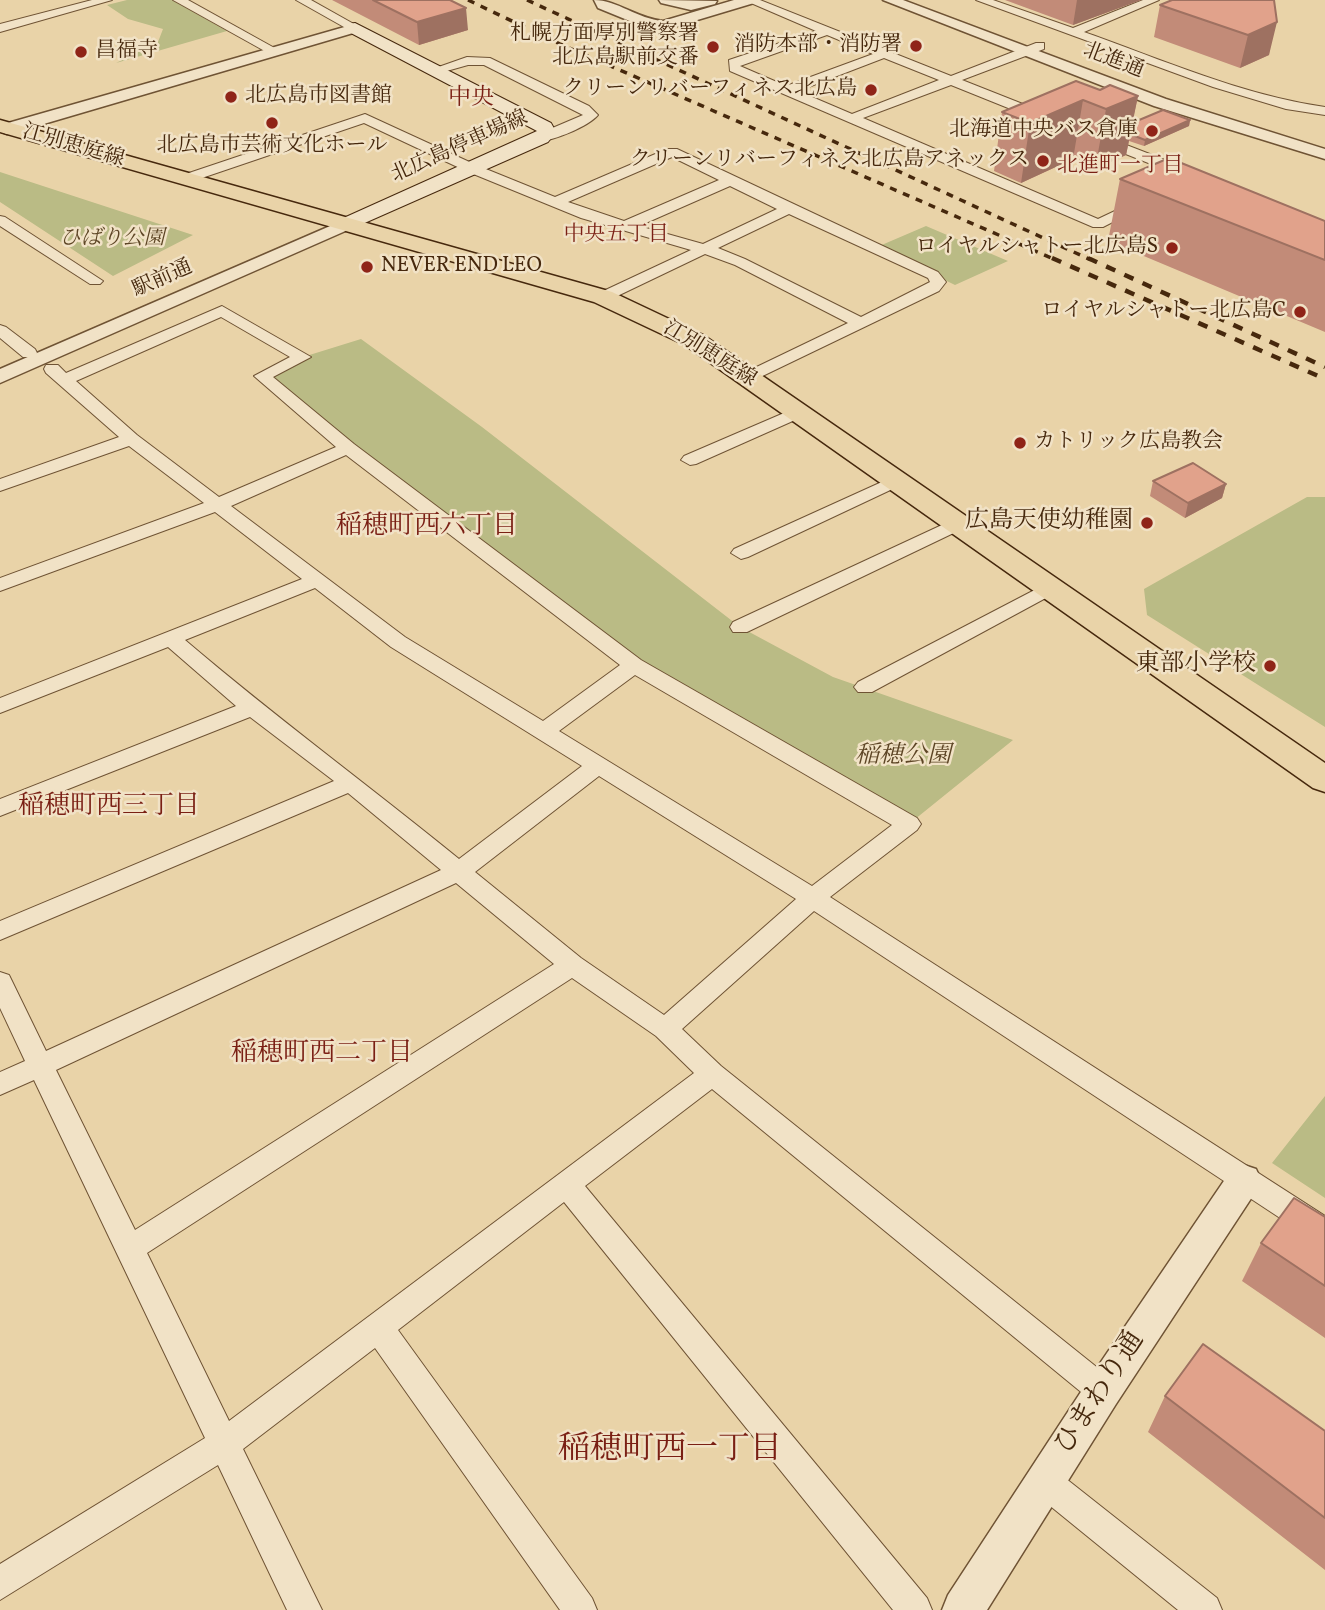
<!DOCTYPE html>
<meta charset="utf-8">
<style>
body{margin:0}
canvas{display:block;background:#e9d3a8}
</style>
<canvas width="1325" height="1610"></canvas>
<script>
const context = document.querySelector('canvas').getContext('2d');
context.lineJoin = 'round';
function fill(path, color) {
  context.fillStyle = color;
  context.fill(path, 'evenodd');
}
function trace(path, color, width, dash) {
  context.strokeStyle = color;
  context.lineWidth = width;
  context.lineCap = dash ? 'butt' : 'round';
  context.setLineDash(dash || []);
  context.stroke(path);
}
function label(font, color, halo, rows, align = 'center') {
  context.font = font + ' Vollkorn,"Noto Serif JP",serif';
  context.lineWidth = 5;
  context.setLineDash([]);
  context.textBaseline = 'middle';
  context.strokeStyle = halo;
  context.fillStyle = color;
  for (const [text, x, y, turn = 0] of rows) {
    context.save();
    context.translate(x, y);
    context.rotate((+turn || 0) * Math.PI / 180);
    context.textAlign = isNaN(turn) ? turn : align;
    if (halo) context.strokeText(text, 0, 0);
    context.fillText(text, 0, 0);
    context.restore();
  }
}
const green = new Path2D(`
 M127,0h45l55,31 -111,32 42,-21 5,-13 -35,-10 -21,-14z
 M0,172l193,63 -80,41 -113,-74z
 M926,226l82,35 -53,24 -78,-38z
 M361,339l121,88 258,200 93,50 180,63 -104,84 -275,-159 -372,-289 41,-19z
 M1307,497h18v230l-178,-112 -3,-26z
 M1325,1096v102l-53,-35z`);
const minor = new Path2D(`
 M92,0h20l-112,32v-8z
 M173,0h15l92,51 -6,4 -4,-1z
 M296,0h15l50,28 -10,3z
 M744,0h16l191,76 85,-33h8v6l-82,31 86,34v6h-10l-87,-35 -88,33 235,101 38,-18 5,-1 7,4 -45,23h-10l-363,-156 -1,-11 87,-29zM827,35l46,19 -87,32 -46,-20zM884,58l55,22 -87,34 -54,-23z
 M976,0h17l80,28 70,-28h16l-75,32c79,28 158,63 241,75v8l-39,-6 -73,-22z
 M467,57l23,1 99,48 9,9c-9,11 -48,28 -62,26v-6l47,-20 -99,-50h-16l-32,9 -6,-4z
 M365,114l111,51 79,32 112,-48h10l261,123 8,10 -7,9 -191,92 -6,-1 -2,-4 2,-4 106,-51 -113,-58 -30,-11 -96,46h-12l-2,-3 2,-3 94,-44 -110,-32 -115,-47 -102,-48 -174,59 -5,1 -7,-4 2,-3zM672,157l47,23 -95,41 -56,-19zM730,186l47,23 -74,35 -64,-18zM789,214l139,64 2,4 -69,35 -116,-58 -27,-11z
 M1098,134l93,36 2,3 -7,4 -5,-1 -88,-35 -2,-3z
 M0,216l5,1 98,64 -3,3h-10l-90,-58z
 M222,306l89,51 -38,20 81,67 287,216 276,158 4,6 -4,6 -87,67 495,319v29l-10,-4 -501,-330 -132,118 39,37 393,315 4,10 -4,10 -11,5 -11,-5 -380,-312 -127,97 342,412 5,12h-39l-329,-408 -166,128 194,268 5,12h-37l-185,-262 -132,101 79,161h-35l-69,-145 -218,135v-36l205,-126 -171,-358 -34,15v-23l25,-11 -25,-53v-36l9,3 37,76 395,-181 -93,-77 -348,147v-19l334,-140 -84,-64 -250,99v-17l236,-93 -68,-59 -168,66v-15l302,-119 -87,-67 -215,79v-13l204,-75 -75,-57 -129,45v-12l119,-42 -73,-64 -2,-4 2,-4h12l8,8zM221,317l69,40 -36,19 82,71 -117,50 -82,-62 -61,-54zM346,455l274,210 -77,56 -138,-84 -174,-131zM315,588l76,59 191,119 -123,93c-91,-74 -185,-143 -274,-219zM635,675l257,150 -80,61 -253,-155zM599,776l197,123 -132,116 -83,-57 -106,-86zM456,883l98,81 -419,266 -79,-160zM572,978l84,58 38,37 -465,348 -82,-168z
 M0,325l6,2 29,22 2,4 -2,4h-12l-23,-19z
 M798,407l9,5 -3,4 -108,48 -6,1 -9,-5 3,-4z
 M895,476l6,1 3,4 -3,4 -153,72 -7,2 -10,-6 3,-4z
 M957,518l9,6 -2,4 -217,104h-14l-3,-5 3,-5z
 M1048,583l7,2 3,4 -3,4 -183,99h-14l-4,-5 4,-5z
 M1044,1465l11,5 162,128 5,12h-44l-145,-118 -5,-11 5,-11z`);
const tertiary = new Path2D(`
 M594,0c23,0 44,19 69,21l71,-21h22l-2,3 -90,27 -17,-2 -49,-20z
 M659,0l58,1 -2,3 -24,6 -30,-7z
 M883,0h20l263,99 159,50v10l-171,-53z
 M355,24l7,4 -2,3 -347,102 -6,1 -7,-3 1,-6z
 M344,220l6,1 3,4 -3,4 -350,154v-14z
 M1244,1165l12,4 5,11 -5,11 -140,213 -129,206h-45l6,-15 142,-217 142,-209z`);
const secondary = new Path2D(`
 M355,23l196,100 5,9 -8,10 -197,87h-14l-3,-4 3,-4 200,-90 -188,-99 -2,-4 2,-4z`);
const primary = new Path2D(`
 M0,120l612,172 91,43 622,428v29l-12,-4 -628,-443 -91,-43 -594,-170z`);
const railFar1 = new Path2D(`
 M468,0l92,44 496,216
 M527,0l564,260`);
const rail = new Path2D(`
 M1052,258l273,121
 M1088,258l237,109`);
const wall = new Path2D(`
 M332,0h118l18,30 -49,15z
 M1005,0h136l-68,25z
 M1274,0l-5,55 -29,13 -86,-31 6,-32z
 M1100,90l38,6 -6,27 58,-3 -1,6 -45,20 -15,-5 -3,14 -31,14 -22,-10 -52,24 -27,-12 8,-59z
 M1120,179l205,42v111l-217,-91z
 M1153,481l73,3 -4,14 -37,20 -35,-22z
 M1325,1217v121l-83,-57 19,-38z
 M1165,1396l160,35v139l-177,-138z`);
const shadedWall = new Path2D(`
 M1077,0h64l-68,25z
 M466,8l2,22 -49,15 -2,-23z
 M1277,22l-8,33 -29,13 8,-33z
 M1138,96l-12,59 -31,14 11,-60z
 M1083,100l-10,59 -52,24 9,-60z
 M1190,120l-1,6 -45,20 1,-6z
 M1226,484l-4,14 -37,20 3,-15z`);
const building = new Path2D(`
 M373,0h77l16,8 -49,14z
 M1172,0h102l3,22 -29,13 -88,-30z
 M1076,81l24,9 10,-5 28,11 -32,13 -23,-9 -53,23 -28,-11z
 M1163,110l27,10 -45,20 -15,-6 2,-11z
 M1169,158l156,63v39l-205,-81z
 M1193,463l33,21 -38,19 -35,-22z
 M1294,1198l31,19v69l-64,-43z
 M1203,1344l122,87v87l-160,-122z`);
const markers = [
 [916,46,7,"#8f2418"],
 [713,47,7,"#8f2418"],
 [81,52,7,"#8f2418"],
 [871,90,7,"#8f2418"],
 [231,97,7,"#8f2418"],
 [272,123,7,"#8f2418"],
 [1152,131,7,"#8f2418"],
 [1043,161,7,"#8f2418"],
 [1172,248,7,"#8f2418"],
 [367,267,7,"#8f2418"],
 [1300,312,7,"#8f2418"],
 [1020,443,7,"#8f2418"],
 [1147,523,7,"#8f2418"],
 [1270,666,7,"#8f2418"]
];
const farPoinames = [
 ["札幌方面厚別警察署",699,35],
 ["北広島駅前交番",699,59],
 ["消防本部・消防署",902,46],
 ["昌福寺",95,52,"left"],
 ["クリーンリバーフィネス北広島",857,90],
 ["北広島市図書館",245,97,"left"],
 ["北海道中央バス倉庫",1138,131],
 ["北広島市芸術文化ホール",272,147,"center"],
 ["クリーンリバーフィネス北広島アネックス",1029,161],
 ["ロイヤルシャトー北広島S",1158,248],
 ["NEVER END LEO",381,267,"left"],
 ["ロイヤルシャトー北広島C",1286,312],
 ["カトリック広島教会",1034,443,"left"]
];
const farStreetnames = [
 ["北進通",1113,62,21],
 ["江別恵庭線",73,147,16],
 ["北広島停車場線",460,148,-24],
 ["駅前通",163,280,-24],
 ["江別恵庭線",709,355,32]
];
const farNeighbourhoodnames = [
 ["北進町一丁目",1120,167],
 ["中央五丁目",616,236]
];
const farParknames = [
 ["ひばり公園",112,240]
];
const farQuarternames = [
 ["中央",471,100]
];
const poiNames = [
 ["広島天使幼稚園",1133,523],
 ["東部小学校",1256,666]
];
const parkNames = [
 ["稲穂公園",903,758]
];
const neighbourhoodNames = [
 ["稲穂町西六丁目",427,528],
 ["稲穂町西三丁目",109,808],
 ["稲穂町西二丁目",322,1055]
];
const nearStreetnames = [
 ["ひまわり通",1101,1394,-57]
];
const nearNeighbourhoodnames = [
 ["稲穂町西一丁目",670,1452]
];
fill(green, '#babb85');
trace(minor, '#6f5334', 2);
trace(tertiary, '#6f5334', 3);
trace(secondary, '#46280d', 2);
trace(primary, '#46280d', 3);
fill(minor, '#f1e2c6');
fill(tertiary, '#f1e2c6');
fill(secondary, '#f1e2c6');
fill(primary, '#e9d3a8');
trace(railFar1, '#46280d', 3.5, [7, 7]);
trace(rail, '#46280d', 4.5, [10, 10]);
fill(wall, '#c28b78');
fill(shadedWall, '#9e7161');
fill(building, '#e1a28b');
trace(building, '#9e7161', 2);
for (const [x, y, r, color] of markers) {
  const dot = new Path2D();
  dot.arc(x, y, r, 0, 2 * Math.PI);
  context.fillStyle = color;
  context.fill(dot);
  trace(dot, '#f1e2c6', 2.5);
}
label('21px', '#46280d', '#f1e2c6', farPoinames, 'right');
label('21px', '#46280d', '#f1e2c6', farStreetnames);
label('21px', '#7a1f14', '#f1e2c6', farNeighbourhoodnames);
label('italic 21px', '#5d4525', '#f1e2c6', farParknames);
label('23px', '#7a1f14', '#f1e2c6', farQuarternames);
label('24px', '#46280d', '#f1e2c6', poiNames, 'right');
label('italic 24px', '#5d4525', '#f1e2c6', parkNames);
label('26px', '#7a1f14', '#f1e2c6', neighbourhoodNames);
label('28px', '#46280d', '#f1e2c6', nearStreetnames);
label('32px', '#7a1f14', '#f1e2c6', nearNeighbourhoodnames);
</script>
